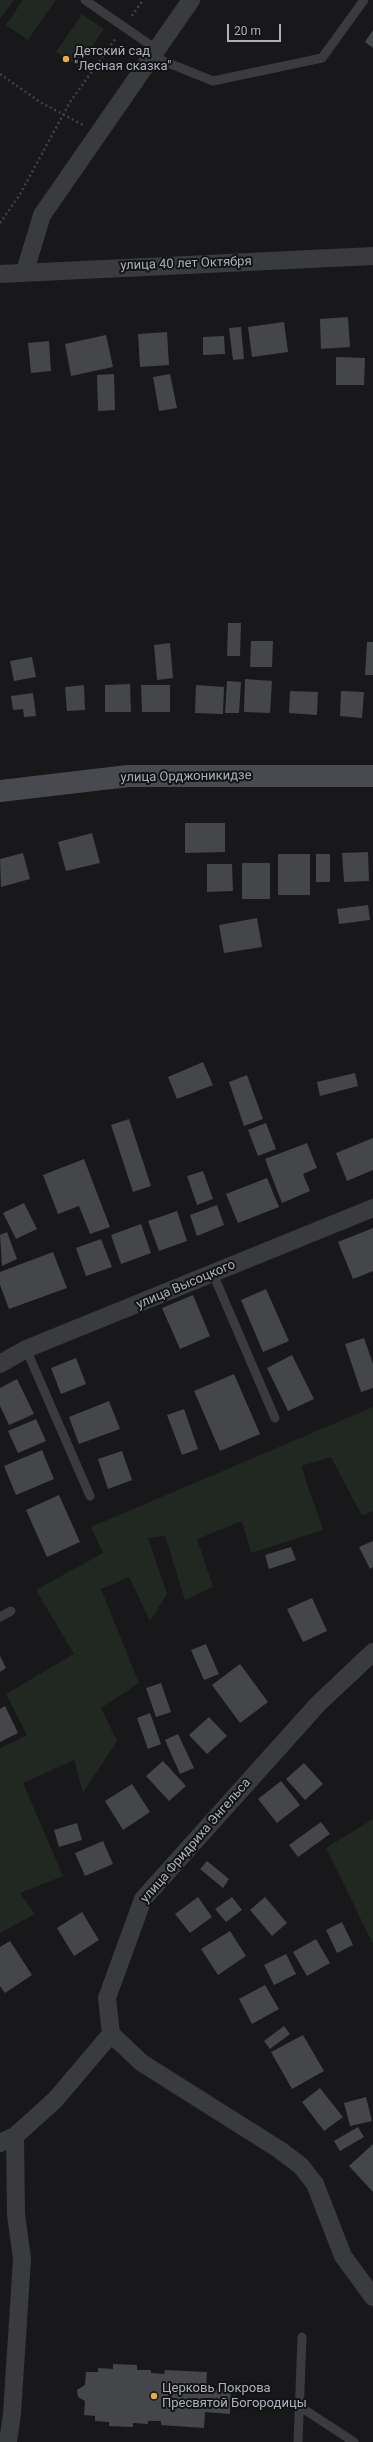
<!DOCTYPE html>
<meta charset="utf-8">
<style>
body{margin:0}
#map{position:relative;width:373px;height:2442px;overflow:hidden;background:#18181a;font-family:Roboto,sans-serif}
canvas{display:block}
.scale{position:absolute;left:227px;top:24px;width:54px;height:18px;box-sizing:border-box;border:2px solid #abb0ba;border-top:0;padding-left:5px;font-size:12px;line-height:14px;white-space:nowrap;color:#abb0ba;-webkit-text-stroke:3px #131315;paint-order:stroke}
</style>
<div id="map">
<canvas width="373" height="2442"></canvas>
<div class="scale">20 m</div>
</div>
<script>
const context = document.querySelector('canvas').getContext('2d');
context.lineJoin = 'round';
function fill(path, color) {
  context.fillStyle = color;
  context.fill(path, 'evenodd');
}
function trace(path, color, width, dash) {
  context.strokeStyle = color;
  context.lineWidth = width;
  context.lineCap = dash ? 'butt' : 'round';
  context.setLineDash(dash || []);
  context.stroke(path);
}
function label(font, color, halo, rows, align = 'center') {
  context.font = font + ' Roboto,sans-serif';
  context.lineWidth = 4;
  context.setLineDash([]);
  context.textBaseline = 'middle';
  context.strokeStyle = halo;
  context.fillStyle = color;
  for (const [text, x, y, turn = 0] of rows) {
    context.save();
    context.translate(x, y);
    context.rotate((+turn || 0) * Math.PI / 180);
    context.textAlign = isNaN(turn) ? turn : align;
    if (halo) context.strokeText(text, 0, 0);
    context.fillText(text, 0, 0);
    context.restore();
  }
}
const green = new Path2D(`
 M0,0h14l-14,19z
 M23,0h33l-28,40 -22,-15z
 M82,14l22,15 -26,38 -22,-15z
 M373,1407v104l-11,5 -31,-59 -30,9 22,64 -72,23 -9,-32 -45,18 16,48 -28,13 -20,-64 -17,2 19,56 -17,27 -21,-44 -28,12 38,94 -38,25 16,33 -34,52 -9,-33 -51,23 40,93 -43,17 15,21 -35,19v-185l27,-13 -21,-41 68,-40 -38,-64 67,-37 -12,-26z
 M373,1819v125l-47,-96z`);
const building = new Path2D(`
 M373,30v18l-8,-6z
 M348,317l2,30 -29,2 -1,-30z
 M284,322l4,30 -36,5 -4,-30z
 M241,327l3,32 -11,1 -4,-32z
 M167,332l2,33 -29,2 -2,-33z
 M106,335l7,32 -42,9 -6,-32z
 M224,336l1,18 -22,1v-18z
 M49,341l2,30 -20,2 -3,-30z
 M336,357l29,1 -1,27h-28z
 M114,374l1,36 -17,1 -1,-36z
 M170,374l7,34 -18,3 -6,-34z
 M228,623h13l-1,33h-13z
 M251,641h22l-1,26h-22z
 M367,642h6v33h-8z
 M170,643l3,35 -16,2 -3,-35z
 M32,657l4,20 -22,4 -4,-20z
 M245,679l27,2 -2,32 -26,-1z
 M227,681l14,1 -2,31h-14z
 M130,684l1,28h-26v-27z
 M84,685l1,25 -18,1 -2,-24z
 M141,685h29v27h-28z
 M196,685l28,2 -1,27 -28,-1z
 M290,691l28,1 -1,23 -28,-2z
 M341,691l23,1 -2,26 -22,-2z
 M33,693l3,23 -12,1 -1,-8 -10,1 -2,-14z
 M185,823h40v29l-40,1z
 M92,833l8,30 -34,8 -8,-29z
 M368,852l1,29 -25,1 -2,-29z
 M23,853l7,26 -29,8 -1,-28z
 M278,854h32v41h-32z
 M316,854h14v28h-14z
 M242,863h28v36h-28z
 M207,864h25l1,27 -26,1z
 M368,905l2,15 -31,4 -2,-15z
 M257,918l5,29 -38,6 -5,-28z
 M203,1062l10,23 -36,14 -9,-22z
 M355,1073l3,13 -38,10 -3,-14z
 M247,1075l16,44 -19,7 -15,-44z
 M129,1119l22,67 -18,6 -22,-67z
 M266,1123l10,26 -18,7 -10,-26z
 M373,1138v32l-26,11 -11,-28z
 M307,1143l10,25 -14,6 7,17 -28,12 -17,-44z
 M84,1159l26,68 -20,7 -11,-28 -21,8 -15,-39z
 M203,1171l10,28 -16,6 -10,-29z
 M267,1178l12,29 -41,16 -12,-29z
 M24,1203l13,26 -21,10 -13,-26z
 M217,1205l7,20 -27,11 -7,-21z
 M177,1211l10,30 -28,10 -11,-30z
 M141,1224l10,29 -30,11 -10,-29z
 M373,1228v43l-20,8 -15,-37z
 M7,1232l10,27 -15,7 -2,-31z
 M101,1239l11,28 -26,9 -10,-28z
 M53,1252l14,36 -58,21 -9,-24v-13z
 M266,1289l23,52 -26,11 -22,-52z
 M193,1295l17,41 -30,13 -18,-41z
 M364,1338l9,26v24l-12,4 -16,-48z
 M292,1355l22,44 -26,12 -21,-43z
 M76,1358l10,26 -25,10 -10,-26z
 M234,1374l26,60 -40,17 -26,-60z
 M17,1379l17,35 -25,11 -9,-19v-18z
 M109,1401l11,28 -41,15 -10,-27z
 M184,1409l14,40 -16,6 -15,-40z
 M36,1419l10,22 -28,12 -10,-22z
 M42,1450l12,29 -38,16 -12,-29z
 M122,1451l10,29 -24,9 -10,-30z
 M59,1495l21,47 -33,15 -21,-47z
 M373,1541v26l-3,2 -11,-22z
 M291,1547l5,13 -27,9 -4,-14z
 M312,1598l15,33 -24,11 -16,-33z
 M206,1644l13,30 -15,6 -13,-30z
 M0,1656l6,12 -6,4z
 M240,1664l28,38 -28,21 -28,-38z
 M161,1683l10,29 -15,5 -10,-29z
 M5,1706l13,27 -18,9v-33z
 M150,1713l11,31 -13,5 -11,-31z
 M209,1717l18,19 -20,18 -18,-19z
 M178,1734l16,34 -14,6 -15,-34z
 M163,1761l23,25 -17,15 -23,-25z
 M304,1763l19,21 -18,16 -19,-21z
 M281,1781l19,24 -23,18 -19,-24z
 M132,1784l18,28 -27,18 -18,-29z
 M321,1822l9,12 -32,23 -9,-12z
 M77,1823l5,17 -23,7 -5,-17z
 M103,1841l10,23 -28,12 -10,-23z
 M207,1861l22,18 -6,9 -23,-19z
 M198,1897l14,20 -22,16 -15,-19z
 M232,1897l10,13 -16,12 -11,-13z
 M265,1897l22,26 -15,13 -22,-26z
 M82,1912l17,28 -25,16 -17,-28z
 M342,1922l11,23 -16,8 -11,-23z
 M230,1931l16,25 -28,19 -17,-26z
 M316,1939l14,24 -23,13 -14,-24z
 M10,1941l22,34 -27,18 -5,-7v-39z
 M286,1954l10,20 -22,11 -10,-20z
 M265,1985l14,24 -27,15 -13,-25z
 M284,2026l6,8 -20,15 -6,-8z
 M303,2035l21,36 -32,18 -21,-37z
 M320,2088l23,29 -19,14 -22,-29z
 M366,2097l6,24 -22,5 -6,-23z
 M358,2127l6,10 -24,14 -6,-10z
 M373,2144v48l-24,-26z
 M113,2364l24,1v5h14v3l13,1 1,-4 42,2 -1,17 25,1 -1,24 -25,-2 -1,16 -43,-3v-4h-13v3l-15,-1v4l-24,-1v-4l-14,-1v-5l-11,-1 1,-14 -7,-4 -1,-7 8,-5 1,-13h12v-4l15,1z`);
const path = new Path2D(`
 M132,16l11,-16
 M0,74l40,28 43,23
 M0,223l19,-27 51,-94 46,-64`);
const service = new Path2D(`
 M85,0l71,49
 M151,56l62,25 109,-23 42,-58
 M213,1274l62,144
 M26,1349l64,147
 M0,1617l11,-6
 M299,2406l55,36
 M298,2442l4,-105`);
const minor = new Path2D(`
 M25,271l17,-56 149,-215
 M0,274l373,-18
 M0,1364l26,-15 347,-141
 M111,2034l31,29 138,87 21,16 14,18 28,72 30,41
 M0,2143l15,-7
 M8,2442l4,-28 10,-155 -6,-45 -1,-78 40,-36 56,-66 -4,-36 36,-99 175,-195 55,-52`);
const secondary = new Path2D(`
 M0,791l128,-15h245`);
const markers = [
 [66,59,4,"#ecab3e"],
 [154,2396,4,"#ecab3e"]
];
const poiNames = [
 ["Детский сад",74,52],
 ["\"Лесная сказка\"",74,67],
 ["Церковь Покрова",162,2389],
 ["Пресвятой Богородицы",162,2404]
];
const streetNames = [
 ["улица 40 лет Октября",186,264,-2],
 ["улица Орджоникидзе",186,777,-1],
 ["улица Высоцкого",186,1285,-23],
 ["улица Фридриха Энгельса",196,1841,-49]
];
fill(green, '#202821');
fill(building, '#45464a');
trace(path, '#3f4246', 2.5, [2, 3]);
trace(service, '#393b3f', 9);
trace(minor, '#393b3f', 18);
trace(secondary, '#484a4f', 22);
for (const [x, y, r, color] of markers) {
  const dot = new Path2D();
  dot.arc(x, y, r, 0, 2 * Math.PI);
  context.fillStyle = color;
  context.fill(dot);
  trace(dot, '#131315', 1.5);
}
label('13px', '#abb0ba', '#131315', poiNames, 'left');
label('13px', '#abb0ba', '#131315', streetNames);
</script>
